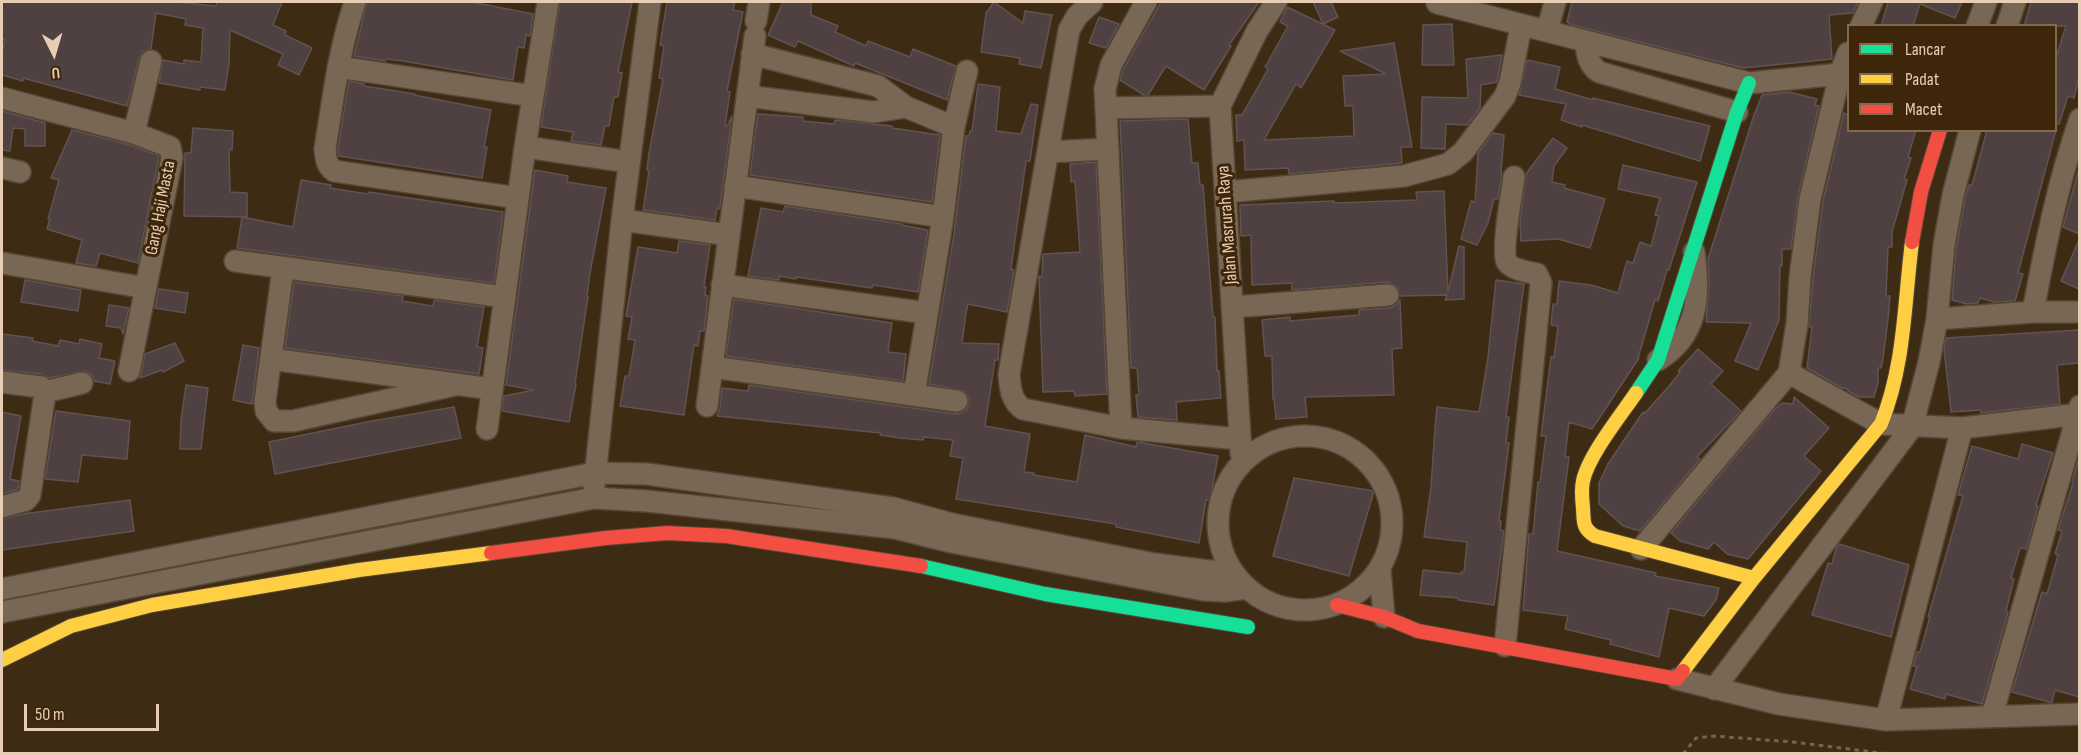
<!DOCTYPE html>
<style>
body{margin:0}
#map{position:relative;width:2081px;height:755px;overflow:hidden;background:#3d2b14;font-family:"Sofia Sans Condensed",sans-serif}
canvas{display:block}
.frame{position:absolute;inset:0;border:3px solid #e7cdb4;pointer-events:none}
.legend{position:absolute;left:1847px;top:24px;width:210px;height:108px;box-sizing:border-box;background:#3d260a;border:2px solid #81694e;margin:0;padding:8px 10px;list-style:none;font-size:18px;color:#e7cdb4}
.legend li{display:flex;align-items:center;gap:12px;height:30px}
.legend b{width:30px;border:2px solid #81694e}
.north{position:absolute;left:24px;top:24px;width:60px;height:60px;-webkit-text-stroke:4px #3d260a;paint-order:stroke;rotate:175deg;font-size:16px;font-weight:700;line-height:24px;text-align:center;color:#e7cdb4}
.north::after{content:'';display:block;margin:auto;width:21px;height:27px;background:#e7cdb4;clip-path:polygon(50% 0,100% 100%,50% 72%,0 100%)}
.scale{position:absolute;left:24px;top:704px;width:135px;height:27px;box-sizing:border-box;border:3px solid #e7cdb4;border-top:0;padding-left:8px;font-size:18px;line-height:21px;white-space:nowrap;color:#e7cdb4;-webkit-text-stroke:4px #3d260a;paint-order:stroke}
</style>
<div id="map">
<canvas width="2081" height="755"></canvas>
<div class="frame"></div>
<ul class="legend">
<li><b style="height:8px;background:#16e098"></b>Lancar</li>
<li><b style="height:8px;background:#ffcf43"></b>Padat</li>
<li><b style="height:8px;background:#f24e42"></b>Macet</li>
</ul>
<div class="north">U</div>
<div class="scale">50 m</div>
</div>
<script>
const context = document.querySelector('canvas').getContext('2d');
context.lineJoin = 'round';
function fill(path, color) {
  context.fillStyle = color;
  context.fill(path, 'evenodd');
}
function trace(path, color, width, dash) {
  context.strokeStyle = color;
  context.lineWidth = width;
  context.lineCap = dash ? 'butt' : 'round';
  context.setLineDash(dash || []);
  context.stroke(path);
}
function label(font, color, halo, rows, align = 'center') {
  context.font = font + ' "Sofia Sans Condensed",sans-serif';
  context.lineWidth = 6;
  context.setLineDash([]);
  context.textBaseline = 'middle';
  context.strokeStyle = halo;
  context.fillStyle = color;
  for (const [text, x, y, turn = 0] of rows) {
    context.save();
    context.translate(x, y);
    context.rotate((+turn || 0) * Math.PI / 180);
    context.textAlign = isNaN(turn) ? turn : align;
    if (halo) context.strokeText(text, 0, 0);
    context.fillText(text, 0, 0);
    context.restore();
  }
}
const building = new Path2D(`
 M2,2h173l41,4 1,-4h65l-9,23 13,6 -1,4 27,13 -13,27 -21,-10 5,-11 -53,-24 -1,34 -4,26 -25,-3v3l-41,-7 4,-23 21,4v-4l17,2 2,-34 -18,-3 1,-6 -30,-6 -5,36 -9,3 -3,6 -12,48 -104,-28v3l-21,-6v-22l3,-13 -3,-1z
 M367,2h105l61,12 -3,22 -4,-1 -2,13 -6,-1 -5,33 -110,-19 -17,-2 -1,2 -31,-5z
 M560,2h72l-14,70 4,1 -4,24h-4l-5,29h-4l-4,19 -30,-4 2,-9 -32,-5z
 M667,2h68l-2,8 10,2 -16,79 3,1 -5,34h2l5,-10 -12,89v4l-3,-1 -2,12 -72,-10 6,-39 -2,-1 2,-17 14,-74 -4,-1 5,-32 -4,-1z
 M783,2h28v13l27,11 -3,6 31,14 2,-5 42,16 3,-8 43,17 -9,34 -92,-37 -1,3 -56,-25 -3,6 -27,-12z
 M994,2l29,21 2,-12 27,4 -11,53 -22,-4 1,-6 -39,-6 5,-39z
 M1161,2h98l-30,43 2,1 -27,44 -38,-24 -18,29h-4l-24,-15 3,-10z
 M1313,2h18l7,15 -15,7z
 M1572,2h286l-5,11 -24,2 3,44 -89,9 -171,-43 -5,-3z
 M1888,2h74l-7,16 -35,-14 -7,22h-32z
 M2031,2h48v75l-5,21 -6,-2 -9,28h-4v-63l11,-35h-42z
 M1287,7l48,23 -34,58 -5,-4 -32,56 90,-4 -1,-30h-8l-2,-30 43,-2 -46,-23 54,-8 18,104h-11l1,16 -113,11 -1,-6 -43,2 -1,-30 -7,1 -1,-26h6l26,-46 -3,-2 23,-41 -8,-4z
 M1099,17l20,7 -13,24 -17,-5z
 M1452,24l2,41h-32l1,-40z
 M1502,55l-5,27 -16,3 -1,23 -13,17 -21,-1 -1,25 -24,-1 1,-51 46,1 -2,-39z
 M1527,60l33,7 -5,22 38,11v-2l117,28 -10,35 -118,-36v2l-21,-7 5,-16 -47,-9z
 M349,81l15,3v2l51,8 -1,1 77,15 -7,37h3l-5,31 -143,-22 -1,-7z
 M978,84l22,3 -4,44 25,3 10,-30 7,1 -8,56h-4l-15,108 3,1 -7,42 -39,-8 -2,9 -4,30 37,1 -1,16h-3l-10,66 45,8 -6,38 10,1 -1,2 44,7 8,-47 51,12 1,-5 81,14 -8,44h-4l-7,43 -83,-16v-3l-160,-25 7,-41 -13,-2 3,-16 -29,-3 -1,3 -23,-2 -20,-3 1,-2 -164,-17 3,-8 2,-20 26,3 1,-6 206,29 6,-1 6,-4 2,-6v-6l-5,-6 -35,-7 25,-150 12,-98h3l1,-5h2z
 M1789,92l28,7 -2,6 4,1 -21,90 -7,53h-9v17l-2,-1 -1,55 -21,50 -23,-9 16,-38 -45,-1 3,-38 -1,-25 45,-141 9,-23z
 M2,111l43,12v23h-20v-17l-12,-1 -3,23 -8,-1z
 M1844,113l4,2v15h68l-8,27 3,1 -7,21 3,1 -15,52v15h-4l-2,49h4l-2,23 -5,40 -2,9h-3v15l-4,14h-15l-11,-6v-2l-6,-1 -35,-20 5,-41h-3l4,-49 10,-77z
 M758,114l45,3v4l31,3 1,-4 57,6v2l48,7 -8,67 -182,-27z
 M1188,119l4,44h6l2,22h3l10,132h2l2,54h2l2,27 -45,4 1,18 -39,-3 -2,-22h3l-2,-27h-6l-11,-247z
 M193,128l40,3 -1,19 -3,-1 1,43 17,1v24l-63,-1 1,-63h6z
 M72,130l58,15 29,11 -21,107 -38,-10 -4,13 -20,-3 6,-23 -35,-11 3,-10h-2l11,-39 -8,-2z
 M1987,130h69l-38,143 5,1 -8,27 -21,1 -14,-4 -2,5 -11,1 -15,-4 4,-50 9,-52 4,-13h3z
 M1493,133l11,2 -3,37 1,1 -4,26h-4l-6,24 -11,22 -16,-6 10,-38 4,1 3,-49z
 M1553,138l14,10 -13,18 -2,16 13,3 -1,3 41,11 -15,49 -32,-9 -37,2 -1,-18 6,-49z
 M1096,162l11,232 -32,2 -1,-5 -31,1 -4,-114v-2l3,1 1,-23 37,-2 -5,-71 -4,1 -1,-18z
 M1623,165l74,17 -28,88h-2l-9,31 -3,-1 -17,58h1l-47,71 -23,-7 -4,35h4l-12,94 99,22 -1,3 64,12 -3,12 -12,16 -35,-8 -10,49 -49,-13 1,-4 -46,-11 3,-13 -45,-6 6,-76h4l5,-52h2l6,-46h-5l10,-79h3l4,-31 -7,-1 2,-21h4l2,-23 32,4 27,8 9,-32 6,2 7,-21 11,4 8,-30 -4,-1 5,-17 -42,-9z
 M2079,168v66l-16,-7z
 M535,170l33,6 -1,6 39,6 -16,85 -3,23 1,1 -13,86 1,1 -7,38 -67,-11 2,-15 30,-6 -28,-5z
 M301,180l30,5 -1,3 38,6 1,-2 134,20 -9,71 -257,-35 5,-31 51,10z
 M1444,191l4,101 11,-46 5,1v52l-19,1 2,-5 -47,1 -2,-9 -10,-5 -96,8v-7l-40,2 -1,-50 -10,1 -1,-31 94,-4v2l83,-3 -1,-8z
 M785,206l117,18v1l26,5 -10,62 -45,-7 -1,3 -76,-11v2l-17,-3v4l-31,-4 13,-68 22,4z
 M2079,240v49l-18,-8z
 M679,241l31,4 -6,42h2l-1,8 3,1 -4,35h-4l-2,15 -4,-1 -10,70 -64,-9 5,-30h4l6,-36 -7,-1 4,-22 -6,-1 12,-69 39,6z
 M25,280l56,10 -3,21 -57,-9z
 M1496,280l28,4 -18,133h3l-3,26h3l-10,78h2l-1,9 4,1 -10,74 -36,-5v-2l-38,-3 3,-25 38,4v-2h3l3,-30 -43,-5 7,-50 4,-59 2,-21 42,5 9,-55z
 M294,282l109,14 -1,5 31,5 1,-6 50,7 -7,40 6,1 -4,26 -194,-26z
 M159,289l29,4 -3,20 -30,-5z
 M734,299l158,24 -4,29 18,2 -3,27 -177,-25z
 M1400,300l2,48 -10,1 2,46 -89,2 2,20 -31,2 -2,-21 -1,1 -1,-43h-7l-3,-36 28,-3v4l69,-6v-5l31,-2 6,-3z
 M109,305l20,3 -6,26 -2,-6 -15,-2z
 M2079,330v33l-22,2 3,39 -79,9v-3l-30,2 -7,-63 2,-11z
 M2,334l31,4 -1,3 26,5 2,-6 19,4 1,-5 22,5 -3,14 16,3 -5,23 -16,-3 -2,-6 -7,-4 -36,7 -6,-4 -41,-4z
 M175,343l9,18 -21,11 -1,-2 -22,8 5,-24z
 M243,345l16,3 -7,56 -19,-4z
 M1698,349l25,22 -12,13 30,27 -44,46 3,2 -60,72 -17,-5 -24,-22v-21l9,-19 35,-52 2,1 25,-28 10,-13 -2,-1z
 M186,385l22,3 -7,61h-21l1,-29z
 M1794,397l35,31 -25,28 17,15 -73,88 -21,-5 -13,-12 -6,7 -28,-8 -9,-8 103,-123 8,-7 11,1z
 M454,407l7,31 -186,36 -6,-32 103,-21z
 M56,411l74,10 -3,38 -45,-4 -4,27 -33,-3z
 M2,412l19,4 -11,63 9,2 -1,8 -16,5z
 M2022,444l31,9 -17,52 2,1 -12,43 -6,-1 -9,30 3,1 -8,32 2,1 -26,92 -36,-10 -1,5 -35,-10 7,-22 -4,-1 4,-14h3l10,-35h-2l35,-121 -5,-1 14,-49 46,13z
 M2078,461h1v236l-24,-7 -3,12h-3l-37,-10 30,-100 5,2 11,-39 -3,-1 7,-23 -4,-1 15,-47 -1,-1z
 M1294,478l80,13 -25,85 -76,-20z
 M130,500l4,31 -132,19v-31l20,-5z
 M1839,544l70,21 -18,72 -79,-22 16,-52 4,1 4,-15z`);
const path = new Path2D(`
 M1683,754l13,-16 18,-2 79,6 96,12`);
const street = new Path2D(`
 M355,2c-16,47 -22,97 -30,147 1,9 1,16 9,22l184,27
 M1092,2l-15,14 -8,14 -60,344c1,13 2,27 14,35l98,19 118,11
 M1437,3l312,80 91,-9
 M756,21l3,-19
 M1861,26l11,-24
 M1977,26l9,-24
 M2007,26l8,-24
 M1547,31l8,-29
 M1585,41c2,12 3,24 14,31l138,40
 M752,54l126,32 28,21 48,20
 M338,67l195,29
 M747,96l126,16 33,-5
 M2,98l132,35 36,14 2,11 -43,213
 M1106,108l114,-2
 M134,133l17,-72
 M525,147l104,15
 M1048,152l60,-3
 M2,168l18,4
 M735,186l208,31
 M1226,192l178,-16 44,-12 15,-12 42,-56 5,-13 11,-57
 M622,220l107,15
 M235,261l270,36
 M2,263l144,25
 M283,269l-18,132 1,10 8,10h19l162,-36
 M722,285l205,28
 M1233,307l155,-12
 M2033,312c12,-65 25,-130 47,-193
 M1937,319l96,-7h47
 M271,359l221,30
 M1658,360c41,-25 42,-65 36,-108
 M712,367l245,34
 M1789,373l92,51 81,4 118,-14
 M2,382l39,5 4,6 -15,102 -4,5 -24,7
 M45,392l37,-9
 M914,395l29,-178 11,-90 13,-56
 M707,406l48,-370
 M1121,428l-16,-339 6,-24 35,-63
 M487,429l38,-282 23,-145
 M1218 523a87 87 0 1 1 174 0a87 87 0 1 1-174 0Z
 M1241,453l-21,-347 37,-75 19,-29
 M594,487l28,-267 28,-218
 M1641,549l148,-176 8,-49 3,-47 10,-78 30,-125 8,-21
 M1380,569l4,48
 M2,589l593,-116 52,1 246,34 59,16 203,40 54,7h23
 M2,612l592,-114 53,3 248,27 56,14 252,48 22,1 22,-3
 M1505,646l36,-363 -4,-9c-8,-2 -25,-4 -30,-12 -6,-10 5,-70 7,-85
 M1677,679l102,25 107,16 194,-6
 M1714,689l198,-262 17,-65 8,-43 7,-74 9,-50 17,-65
 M1992,716l88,-310
 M1886,720l76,-292`);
const fast = new Path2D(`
 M1636,393l22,-33 79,-248 12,-29
 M921,566l124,28 203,33`);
const slow = new Path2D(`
 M1636,393c-15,22 -48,63 -53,88 -2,9 -1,18 0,27 1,14 -1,20 12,28l159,42
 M2,660l69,-34 81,-21 207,-35 132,-17
 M1683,671l71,-93 127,-154c24,-60 23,-119 31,-182`);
const jam = new Path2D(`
 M1912,242l9,-50 19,-62
 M491,553l115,-15 61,-5 59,3 195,30
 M1337,605l47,12 34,14 259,48 6,-8`);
const streetNames = [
 ["Gang Haji Masta",161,208,-79],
 ["Jalan Masrurah Raya",1228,225,-94]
];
fill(building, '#4f4141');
trace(building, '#615352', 1.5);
trace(street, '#554635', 24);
trace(fast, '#554635', 16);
trace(slow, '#554635', 16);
trace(jam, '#554635', 16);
trace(path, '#736454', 3, [4.5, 4.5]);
trace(street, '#786755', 21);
trace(fast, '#16e098', 14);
trace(slow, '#ffcf43', 14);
trace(jam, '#f24e42', 14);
label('18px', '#e7cdb4', '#3d260a', streetNames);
</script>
